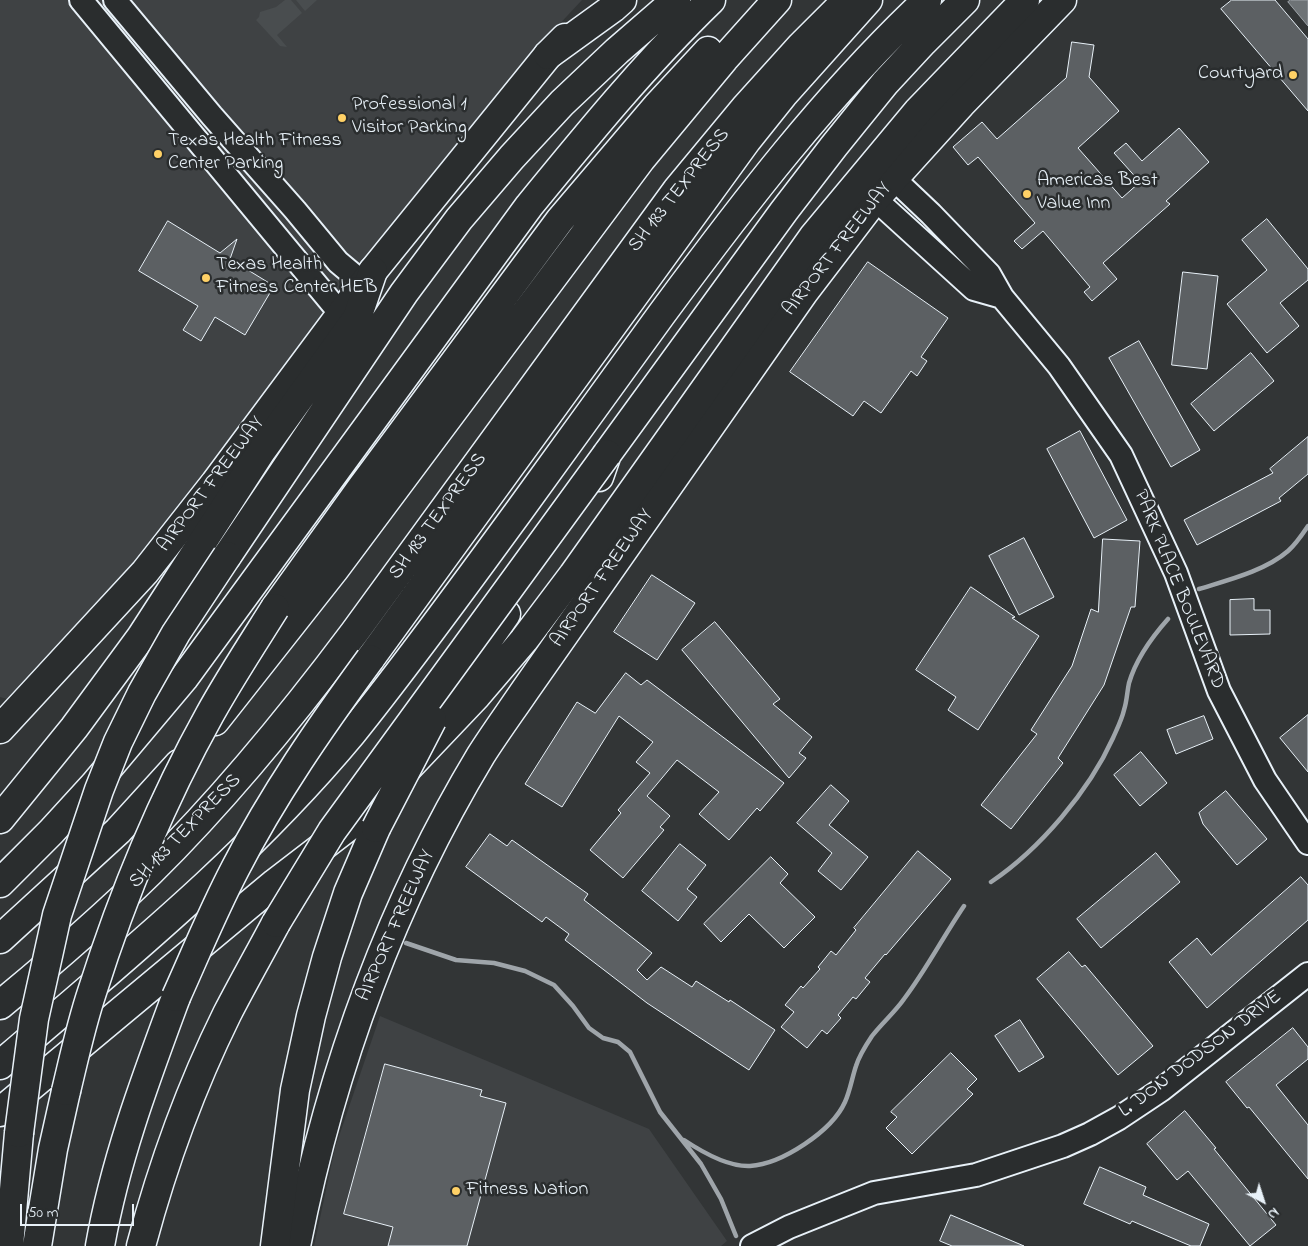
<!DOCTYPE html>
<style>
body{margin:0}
#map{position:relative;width:1308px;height:1246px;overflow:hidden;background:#323536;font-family:"Indie Flower",sans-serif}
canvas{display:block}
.north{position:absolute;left:1238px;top:1176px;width:50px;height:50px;-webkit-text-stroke:4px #2a2d2e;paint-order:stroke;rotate:140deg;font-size:14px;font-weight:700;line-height:20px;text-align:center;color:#e8f1f8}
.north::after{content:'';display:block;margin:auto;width:18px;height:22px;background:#e8f1f8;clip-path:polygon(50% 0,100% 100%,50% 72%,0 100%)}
.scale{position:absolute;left:20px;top:1204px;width:114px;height:22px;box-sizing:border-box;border:2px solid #e8f1f8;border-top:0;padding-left:6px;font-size:15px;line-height:18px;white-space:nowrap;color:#e8f1f8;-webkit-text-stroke:4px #2a2d2e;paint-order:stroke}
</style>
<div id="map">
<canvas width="1308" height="1246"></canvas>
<div class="north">N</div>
<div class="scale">50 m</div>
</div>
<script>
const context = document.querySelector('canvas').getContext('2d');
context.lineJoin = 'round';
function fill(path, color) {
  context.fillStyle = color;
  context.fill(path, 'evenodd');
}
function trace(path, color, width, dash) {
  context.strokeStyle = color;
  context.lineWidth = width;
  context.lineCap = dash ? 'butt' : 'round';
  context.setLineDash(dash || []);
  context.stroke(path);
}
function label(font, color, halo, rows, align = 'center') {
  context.font = font + ' "Indie Flower",sans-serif';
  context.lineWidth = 5;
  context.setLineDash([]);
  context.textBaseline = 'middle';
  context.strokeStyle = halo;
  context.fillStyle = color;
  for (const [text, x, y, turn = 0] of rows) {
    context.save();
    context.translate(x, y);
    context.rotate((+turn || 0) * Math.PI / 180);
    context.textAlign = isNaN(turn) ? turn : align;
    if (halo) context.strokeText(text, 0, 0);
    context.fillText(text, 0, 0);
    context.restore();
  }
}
const built = new Path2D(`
 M0,0h582l-71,76 -170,213 -52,73 -103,139 -74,88 -101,111 -11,-3z
 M380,1016l269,113 78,112 -6,5h-407l21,-98z`);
const green = new Path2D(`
 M285,0h6l11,13 -25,22 10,12 -7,-1 -24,-26 3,-3 1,-5 16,-5z
 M296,0h21l-12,11z`);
const water = new Path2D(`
 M1291,0h17v26l-20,-24z`);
const stream = new Path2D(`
 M1199,589c29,-9 66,-18 89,-38 8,-7 14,-16 20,-25
 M991,882c49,-33 98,-91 122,-144 4,-9 9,-19 11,-28 3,-9 3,-18 5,-27 7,-24 23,-46 39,-64
 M406,943l50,17 38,3 31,8 29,14 19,21 16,22 14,10 15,4 12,10 30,60 41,52 20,35 15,37
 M684,1140c18,12 44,27 66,26 32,-2 82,-35 95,-64 5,-11 7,-24 11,-36 3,-10 10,-21 16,-30 10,-13 23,-24 32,-37 22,-29 39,-62 60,-93`);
const building = new Path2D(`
 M1232,0h43l33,39v72l-87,-102z
 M1072,42l22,3 -5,32 30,34 -41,37 44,50 18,-16 -26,-29 12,-10 16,18 37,-33 30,34 -43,39 4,3 -67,59 14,16 -25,22 -8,-9 6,-5 -47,-56 -21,18 -8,-8 21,-18 -57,-66 -10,8 -15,-18 29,-25 15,17 69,-61z
 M1267,219l41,50v11l-28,23 19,23 -32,27 -40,-49 40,-34 -25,-30z
 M168,221l52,32 17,-14 -7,20 44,27 -29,49 -30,-18 -14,24 -18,-11 15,-24 -59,-35z
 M868,262l80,56 -27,39 6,4 -10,15 -6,-5 -30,42 -17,-12 -11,15 -63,-44z
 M1183,272l35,4 -11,93 -35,-4z
 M1139,341l61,109 -29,17 -62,-109z
 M1251,353l23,28 -60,50 -23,-27z
 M1080,431l47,89 -33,18 -47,-89z
 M1308,437v37l-29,24 2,3 -84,44 -13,-25 89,-47 -3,-4z
 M1024,538l30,59 -35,18 -30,-59z
 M1103,539l37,2 -5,66h-4l-27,78 -46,73 5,5 -52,66 -30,-24 56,-71 -6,-4 41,-64 19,-57 7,3z
 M652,575l43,28 -38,57 -43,-28z
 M971,587l44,30 -3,1 27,18 -61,94 -30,-20 8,-13 -40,-27z
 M1254,599v11h16v24l-40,1v-35z
 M715,622l65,77 -7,5 39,33 -13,16 7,5 -17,20 -107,-128z
 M626,673l15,12 6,-5 137,103 -24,28 -3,-3 -28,32 -30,-26 20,-22 -42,-32 -30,36 23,20 -10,11 4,3 -41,48 -33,-28 31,-37 -3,-3 32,-37 -14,-11 17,-20 -34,-26 -57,91 -37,-23 52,-82 18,11z
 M1308,715v57l-28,-34z
 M1204,716l9,23 -37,15 -9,-24z
 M1141,752l26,31 -27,23 -26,-31z
 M831,785l18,16 -20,24 39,32 -27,33 -23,-19 14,-18 -35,-30z
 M1226,791l41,48 -30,26 -34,-41 -4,-11z
 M490,834l17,12 5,-6 76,54 -4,6 68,53 -15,17 10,10 14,-13 31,20 4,-6 33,21 1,-2 45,30 -26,40 -102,-67 -82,-63 4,-6 -23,-17 -4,5 -76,-55z
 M680,844l26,21 -19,24 10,8 -19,24 -36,-30z
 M918,851l33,28 -65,76 -1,-1 -20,24 5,4 -14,17 -3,-2 -15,18 3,3 -14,16 -5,-4 -15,18 -26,-21 13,-15 -9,-7 16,-19 2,2 17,-19 -2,-2 13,-16 5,4 20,-25 -2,-2z
 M1156,853l24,29 -79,66 -24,-29z
 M771,857l17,17 -8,9 35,34 -31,31 -35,-34 -28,28 -17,-18z
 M1301,877l7,8v35l-101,88 -38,-46 28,-24 14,17z
 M1069,952l13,15 3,-2 68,81 -35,29 -81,-96z
 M1020,1020l24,37 -25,15 -24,-36z
 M1293,1028l15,19v12l-32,26 32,40v54l-59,-72 -2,1 -21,-26z
 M951,1053l26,26 -10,10 6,5 -61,60 -26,-26 11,-11 -6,-5z
 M385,1064l97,26 -2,6 26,7 -39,143h-79l5,-19 -49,-13z
 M1185,1111l31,37 -2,1 62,76 -26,21 -62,-75 -11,9 -30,-36z
 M1100,1167l46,20 -3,8 66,29 -9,22h-9l-59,-25 -2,3 -46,-20z
 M951,1215l73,31h-72l-12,-5z`);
const minor = new Path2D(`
 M81,0l259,313
 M115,0l97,116 83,94 43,52 25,21
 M893,178l38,36 58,60 13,23 57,69 62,89 55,118 43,118 46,89 43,63
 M875,199l99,90 28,8
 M752,1246l37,-19 85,-34 102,-18 87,-29 27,-12 29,-16 42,-28 147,-116`);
const major = new Path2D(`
 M0,729l145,-157 70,-89 158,-212 175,-216 17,-17
 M296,1246c34,-172 94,-340 185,-491 14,-22 30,-44 45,-66l278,-397 71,-93 86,-95 101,-104`);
const highway = new Path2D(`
 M548,55l65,-47 9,-8
 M599,477l8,-23 177,-243 50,-65 51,-63 38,-41 42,-42
 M227,556l177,-263 55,-74 53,-62 50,-54 55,-52 59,-51
 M275,608l87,-121 198,-267 97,-114 51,-55
 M370,659l377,-519 36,-45 85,-95
 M432,720l74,-106
 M215,721l119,-151 307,-411 83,-100 53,-59
 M0,819l74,-91 67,-91 121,-187 95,-132 16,-47
 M0,883l51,-51 43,-47 90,-107 345,-472c58,-71 116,-142 182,-206
 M0,939l118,-108 61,-67
 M0,1005c52,-43 102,-86 150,-133 75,-74 141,-155 204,-239l323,-443 68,-82 56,-62 46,-46
 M0,1065c122,-105 249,-208 352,-332 58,-72 112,-147 167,-222 47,-65 95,-131 142,-196 82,-111 165,-220 266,-315
 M0,1112l275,-229 86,-66 116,-122 47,-55 49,-65 240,-338 105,-126 107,-111
 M9,1246l10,-113
 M37,1246l16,-97 13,-58
 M100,1246c15,-86 46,-168 76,-249
 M141,1246c21,-79 50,-159 86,-232 16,-31 33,-61 49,-91
 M275,1246l20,-156 16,-74 16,-59 21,-64 28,-65`);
const highwayBridge = new Path2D(`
 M376,828l56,-108
 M276,923l56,-92 275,-377
 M176,997c19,-42 37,-86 59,-128 38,-74 86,-143 135,-210
 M66,1091c8,-33 15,-66 26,-99 30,-95 69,-190 118,-278 20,-36 43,-71 65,-106
 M19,1133l15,-114 23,-104 42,-125 19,-48 24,-49 34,-60 51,-77`);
const markers = [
 [1293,75,5,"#ffd166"],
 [342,118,5,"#ffd166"],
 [158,154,5,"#ffd166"],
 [1027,194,5,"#ffd166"],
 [206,278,5,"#ffd166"],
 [456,1191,5,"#ffd166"]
];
const poiNames = [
 ["Courtyard",1283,75,"right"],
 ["Professional 1",352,106],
 ["Visitor Parking",352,129],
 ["Texas Health Fitness",168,142],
 ["Center Parking",168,165],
 ["Americas Best",1037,182],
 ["Value Inn",1037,205],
 ["Texas Health",216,266],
 ["Fitness Center HEB",216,289],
 ["Fitness Nation",466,1191]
];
const streetNames = [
 ["SH 183 TEXPRESS",680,191,-52],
 ["AIRPORT FREEWAY",838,250,-52],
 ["AIRPORT FREEWAY",212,485,-53],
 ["SH 183 TEXPRESS",439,517,-54],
 ["AIRPORT FREEWAY",603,579,-55],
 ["PARK PLACE BOULEVARD",1178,590,68],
 ["SH 183 TEXPRESS",186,832,-46],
 ["AIRPORT FREEWAY",397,926,-66],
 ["L. DON DODSON DRIVE",1201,1055,-37]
];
fill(built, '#3f4244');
fill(green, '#494d4f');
fill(water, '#6e7376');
trace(water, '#9fa5aa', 1);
trace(stream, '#9fa5aa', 4.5);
fill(building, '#5c6063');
trace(building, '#e8f1f8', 1);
trace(minor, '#e8f1f8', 26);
trace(major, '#e8f1f8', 31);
trace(highway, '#e8f1f8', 31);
trace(minor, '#2a2d2e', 22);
trace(major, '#2a2d2e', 28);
trace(highway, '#2a2d2e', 28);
trace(highwayBridge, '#e8f1f8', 31, []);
trace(highwayBridge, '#2a2d2e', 28);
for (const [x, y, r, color] of markers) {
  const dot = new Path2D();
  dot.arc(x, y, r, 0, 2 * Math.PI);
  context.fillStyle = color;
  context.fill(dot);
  trace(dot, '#2a2d2e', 2);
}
label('20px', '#e8f1f8', '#2a2d2e', poiNames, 'left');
label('20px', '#e8f1f8', '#2a2d2e', streetNames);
</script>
